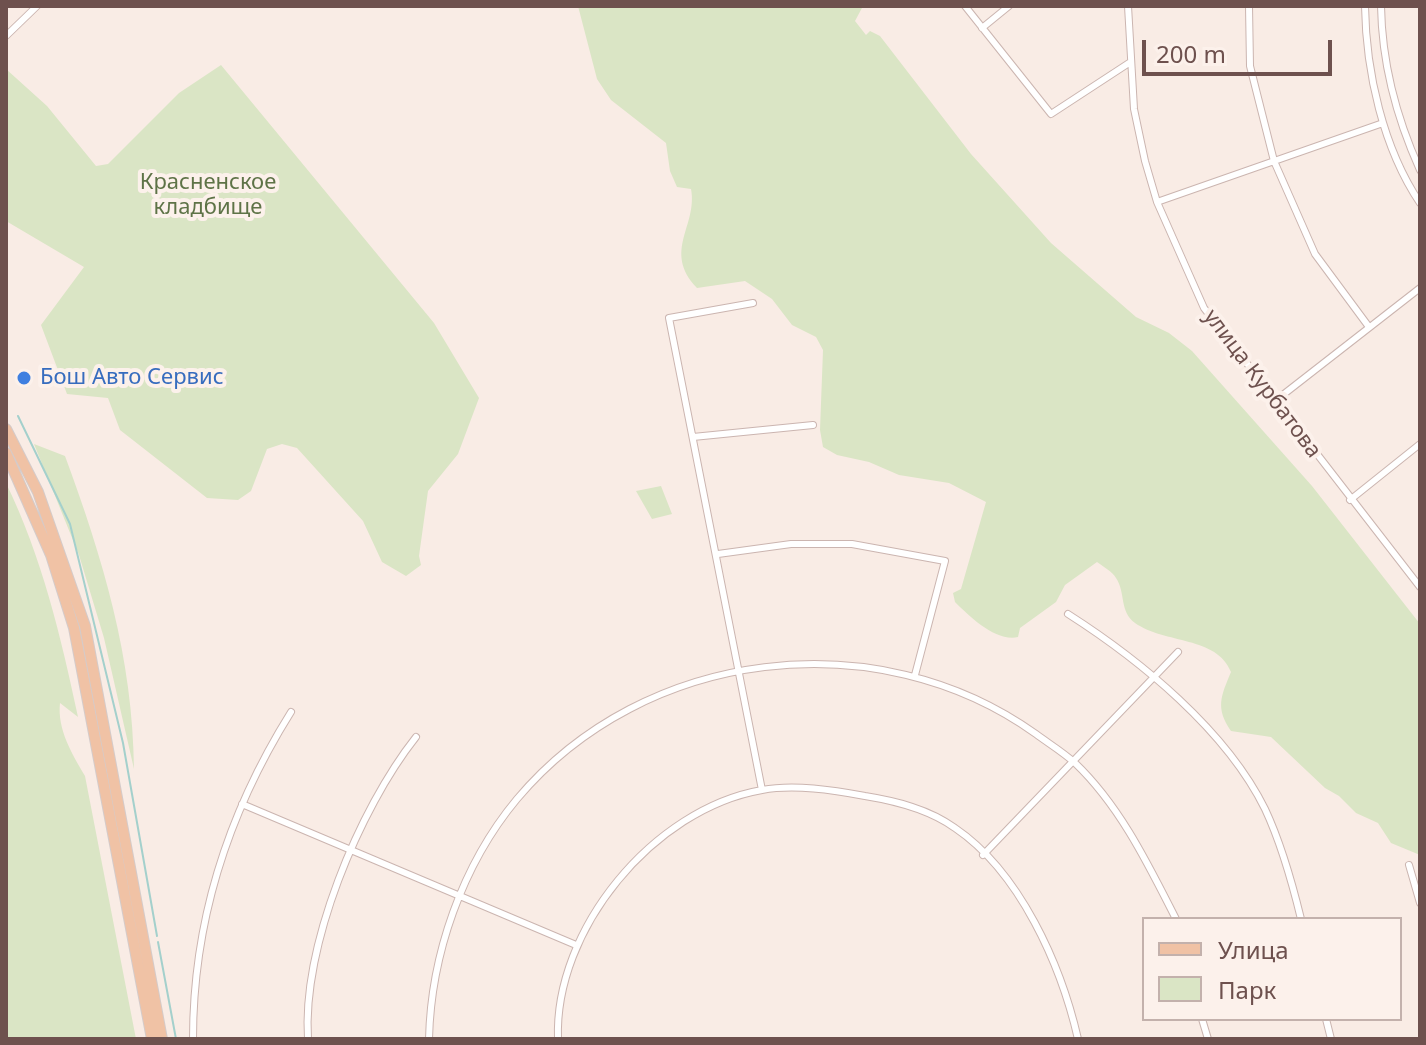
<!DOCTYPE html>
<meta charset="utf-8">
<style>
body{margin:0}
#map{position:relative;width:1426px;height:1045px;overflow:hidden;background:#f9ece5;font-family:"Noto Sans",sans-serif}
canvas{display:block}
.frame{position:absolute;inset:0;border:8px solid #6e514e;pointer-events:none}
.legend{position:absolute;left:1142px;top:917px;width:260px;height:104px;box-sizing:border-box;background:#fcf1eb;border:2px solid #c3b1ac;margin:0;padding:10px 14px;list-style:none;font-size:24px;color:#6e514e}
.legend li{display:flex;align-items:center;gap:16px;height:40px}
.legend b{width:40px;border:2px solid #c3b1ac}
.scale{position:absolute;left:1142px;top:40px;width:190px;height:36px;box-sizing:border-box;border:4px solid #6e514e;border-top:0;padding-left:10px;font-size:24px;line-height:28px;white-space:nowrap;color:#6e514e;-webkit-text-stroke:6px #fcf1eb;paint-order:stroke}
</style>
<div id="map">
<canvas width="1426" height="1045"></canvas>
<div class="frame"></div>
<ul class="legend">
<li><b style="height:10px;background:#f0c2a5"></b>Улица</li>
<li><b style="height:22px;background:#dae5c5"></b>Парк</li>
</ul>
<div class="scale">200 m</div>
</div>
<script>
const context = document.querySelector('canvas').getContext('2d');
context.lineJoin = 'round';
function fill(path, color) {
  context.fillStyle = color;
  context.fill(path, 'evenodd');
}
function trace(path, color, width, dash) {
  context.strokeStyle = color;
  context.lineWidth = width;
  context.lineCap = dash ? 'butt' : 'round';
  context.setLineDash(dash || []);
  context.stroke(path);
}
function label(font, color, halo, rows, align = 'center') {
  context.font = font + ' "Noto Sans",sans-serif';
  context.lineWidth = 8;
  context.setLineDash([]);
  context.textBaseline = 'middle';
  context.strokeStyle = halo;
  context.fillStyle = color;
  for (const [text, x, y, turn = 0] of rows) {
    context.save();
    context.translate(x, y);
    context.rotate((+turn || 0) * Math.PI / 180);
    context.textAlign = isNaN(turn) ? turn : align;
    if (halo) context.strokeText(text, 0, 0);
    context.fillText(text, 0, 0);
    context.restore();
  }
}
const green = new Path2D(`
 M578,6h285l-8,15 11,14 4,-4 10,5 91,118 80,89 85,74 33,16 23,18 120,135 108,138v231l-29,-12 -13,-20 -22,-10 -17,-17 -14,-8 -54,-51 -40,-6c-16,-23 -10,-35 0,-59 -14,-36 -66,-28 -96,-49 -16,-12 -9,-30 -19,-45 -3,-6 -14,-12 -19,-16l-32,23 -9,17 -36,26 -2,9c-22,5 -48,-20 -63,-35l-2,-9 8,-4 25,-87 -37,-19 -50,-8 -30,-13 -32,-7 -14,-8 -3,-17 3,-80 -7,-13 -24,-12 -20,-26 -27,-18 -48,7c-35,-37 1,-62 -6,-99l-14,-2 -7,-16 -4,-28 -55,-43 -14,-21z
 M221,65l213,258 45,75 -21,56 -30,37 -9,65 2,9 -15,11 -24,-14 -19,-41 -66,-73 -15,-4 -15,5 -16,42 -13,9 -31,-2 -87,-68 -12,-32 -41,-4 -26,-69 43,-58 -78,-46v-152l41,37 49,60 12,-2 71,-71z
 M34,444l31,12c38,103 68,202 69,313l-30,-131 -25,-83z
 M6,483c36,74 55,154 72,234l-18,-14c-3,26 12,51 25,73l51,263h-130z
 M661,486l11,28 -20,5 -16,-28z`);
const stream = new Path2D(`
 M18,416l52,108 53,219 34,193
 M158,942l18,97`);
const street = new Path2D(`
 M965,6l86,108 78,-51
 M1128,6l6,103 11,52 12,41 47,106 216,279
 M1249,6l1,60 24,95 41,93 54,73
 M1365,6c1,66 18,142 55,197
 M1381,6c1,59 15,111 39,164
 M982,28l27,-22
 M6,36l31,-30
 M1157,202l226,-79
 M753,303l-84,15 93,472
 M1275,401l145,-113
 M693,437l120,-12
 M1350,500l70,-56
 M718,554l73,-10h61l93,17 -30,114
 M1068,614c72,46 158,116 197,195 16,34 27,73 36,110
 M242,804l334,141
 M983,855l195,-203
 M1409,865l11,38
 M1202,1019l6,20
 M1326,1019l5,20
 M193,1039c0,-118 36,-228 98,-327
 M308,1039c-6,-93 51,-230 108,-302
 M429,1039c2,-84 33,-174 88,-240 127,-151 360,-179 519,-65 12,9 27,18 39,29 45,43 73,101 101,156
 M558,1039c-4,-109 95,-230 204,-249 32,-6 71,0 103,6 31,5 64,13 90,32 65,44 106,137 123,211`);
const primary = new Path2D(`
 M6,429l32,63 47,134 77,413
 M6,453l45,102 23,73 78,411`);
const markers = [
 [24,378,8,"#3f7fe0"]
];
const parkNames = [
 ["Красненское",208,183],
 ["кладбище",208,208]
];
const shopNames = [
 ["Бош Авто Сервис",40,378]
];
const streetNames = [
 ["улица Курбатова",1262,384,53]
];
fill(green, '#dae5c5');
trace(stream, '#a4d0cc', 2);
trace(street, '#cbb5b0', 8);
trace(primary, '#d4cbca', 12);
trace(street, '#fff', 6);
trace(primary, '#f0c2a5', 10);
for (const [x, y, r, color] of markers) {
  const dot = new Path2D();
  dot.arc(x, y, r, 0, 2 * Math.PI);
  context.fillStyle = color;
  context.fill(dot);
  trace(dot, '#fcf1eb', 3);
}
label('22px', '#5e7347', '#fcf1eb', parkNames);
label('22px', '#366cbe', '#fcf1eb', shopNames, 'left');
label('22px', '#6e514e', '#fcf1eb', streetNames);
</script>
